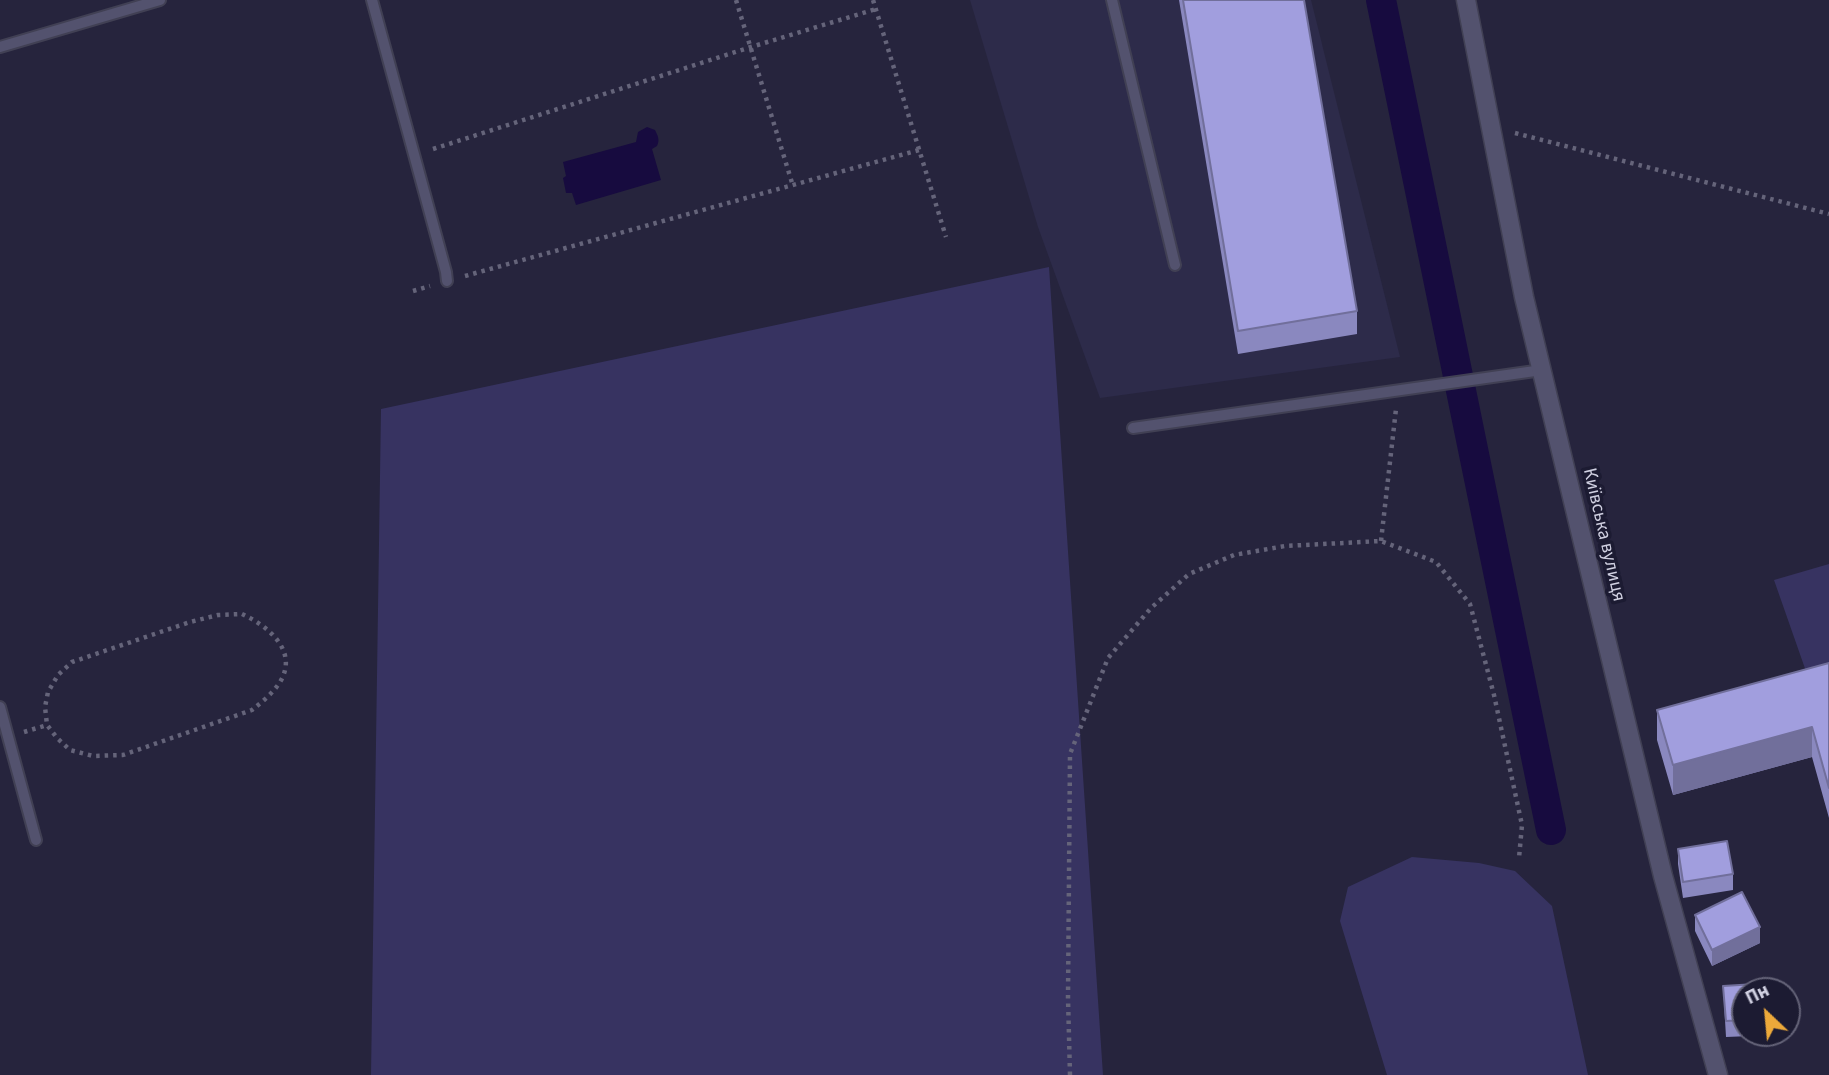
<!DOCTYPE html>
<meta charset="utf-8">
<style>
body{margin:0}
#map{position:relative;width:1829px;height:1075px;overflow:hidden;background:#26243d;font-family:"Source Sans 3",sans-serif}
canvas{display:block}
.north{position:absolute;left:1731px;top:977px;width:70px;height:70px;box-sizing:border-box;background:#1c1b32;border:2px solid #646378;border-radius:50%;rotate:334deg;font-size:19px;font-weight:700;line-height:28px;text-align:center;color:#d0d0e1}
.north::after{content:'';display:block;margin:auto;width:24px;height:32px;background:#eca93a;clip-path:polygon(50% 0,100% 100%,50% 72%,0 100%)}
</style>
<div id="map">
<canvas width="1829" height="1075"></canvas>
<div class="north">Пн</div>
</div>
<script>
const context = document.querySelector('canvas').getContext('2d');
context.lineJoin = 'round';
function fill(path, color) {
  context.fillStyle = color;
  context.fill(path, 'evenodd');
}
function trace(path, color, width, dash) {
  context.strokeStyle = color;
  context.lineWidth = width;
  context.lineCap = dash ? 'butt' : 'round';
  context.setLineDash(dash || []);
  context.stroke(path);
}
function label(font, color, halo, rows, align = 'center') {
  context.font = font + ' "Source Sans 3",sans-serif';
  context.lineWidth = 7;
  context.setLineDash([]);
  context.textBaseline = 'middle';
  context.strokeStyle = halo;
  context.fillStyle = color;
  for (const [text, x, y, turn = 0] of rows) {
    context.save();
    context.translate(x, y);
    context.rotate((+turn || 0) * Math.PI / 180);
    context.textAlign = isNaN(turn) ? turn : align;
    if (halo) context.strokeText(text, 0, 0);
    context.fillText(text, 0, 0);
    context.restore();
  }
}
const built = new Path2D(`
 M970,0h341l89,357 -300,41 -62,-171z`);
const green = new Path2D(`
 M1049,267l54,808h-732l10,-666z
 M1829,564v173l-55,-157z
 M1412,857l67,6 36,8 37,35 36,169h-201l-47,-154 8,-34z`);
const water = new Path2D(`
 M647,127l8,3c3,6 5,10 2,16l-5,3 9,31 -85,25 -4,-12h-6l-3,-15 3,-2 -3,-14 73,-20 2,-10z`);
const canal = new Path2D(`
 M1381,0l170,830`);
const path = new Path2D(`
 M736,0l57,186
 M873,0l73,237
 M1515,133l314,81
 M433,149l318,-102 125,-38
 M465,276l454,-126
 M413,291l17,-5
 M1381,541l15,-132
 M242,614c26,12 57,37 38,68 -7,11 -18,20 -28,28l-129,45 -30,1 -23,-6 -13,-12 -10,-13 -2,-18 3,-15 10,-17 14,-13 118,-40 28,-7z
 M24,732l23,-7
 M1070,1075l-2,-77 2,-244 38,-96 43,-50 38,-34 45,-19 51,-9 96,-5 55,21 34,42 24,91 28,130 -3,33`);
const lane = new Path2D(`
 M372,0l74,272 1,9
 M1112,0l63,265
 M0,47l160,-47
 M1133,428l409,-58
 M0,707l36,133`);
const street = new Path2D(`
 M1466,0l58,297 139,579 55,199`);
const wall = new Path2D(`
 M1179,0h125l53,311v23l-119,20z
 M1829,663v155l-17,-61 -139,38 -16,-55v-30z
 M1678,849l55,25v16l-50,8 -5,-34z
 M1695,915l65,28 -48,23 -17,-35z
 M1723,986l22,5v42h30v2l-49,2z`);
const shadedWall = new Path2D(`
 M1812,727v30l-139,38v-30z
 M1760,927v16l-48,23v-16z`);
const building = new Path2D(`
 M1183,0h121l53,311 -119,20z
 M1829,663v125l-17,-61 -139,38 -16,-55z
 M1727,841l6,33 -50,8 -5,-33z
 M1742,892l18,35 -48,23 -17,-35z
 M1773,983l1,8h-29v29l-19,1 -3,-35z`);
const streetNames = [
 ["Київська вулиця",1603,535,77]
];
fill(built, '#2d2b4a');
fill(green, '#373361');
fill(water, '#170b3f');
trace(canal, '#170b3f', 30);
trace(lane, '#414054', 14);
trace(street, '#414054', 21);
trace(path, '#65647a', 4.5, [3.5, 5]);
trace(lane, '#53526e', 10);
trace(street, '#53526e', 18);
fill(wall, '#8a88bf');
fill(shadedWall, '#716f9b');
fill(building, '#a19ede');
trace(building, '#716f9b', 2);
label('19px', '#d0d0e1', '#1c1b32', streetNames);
</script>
